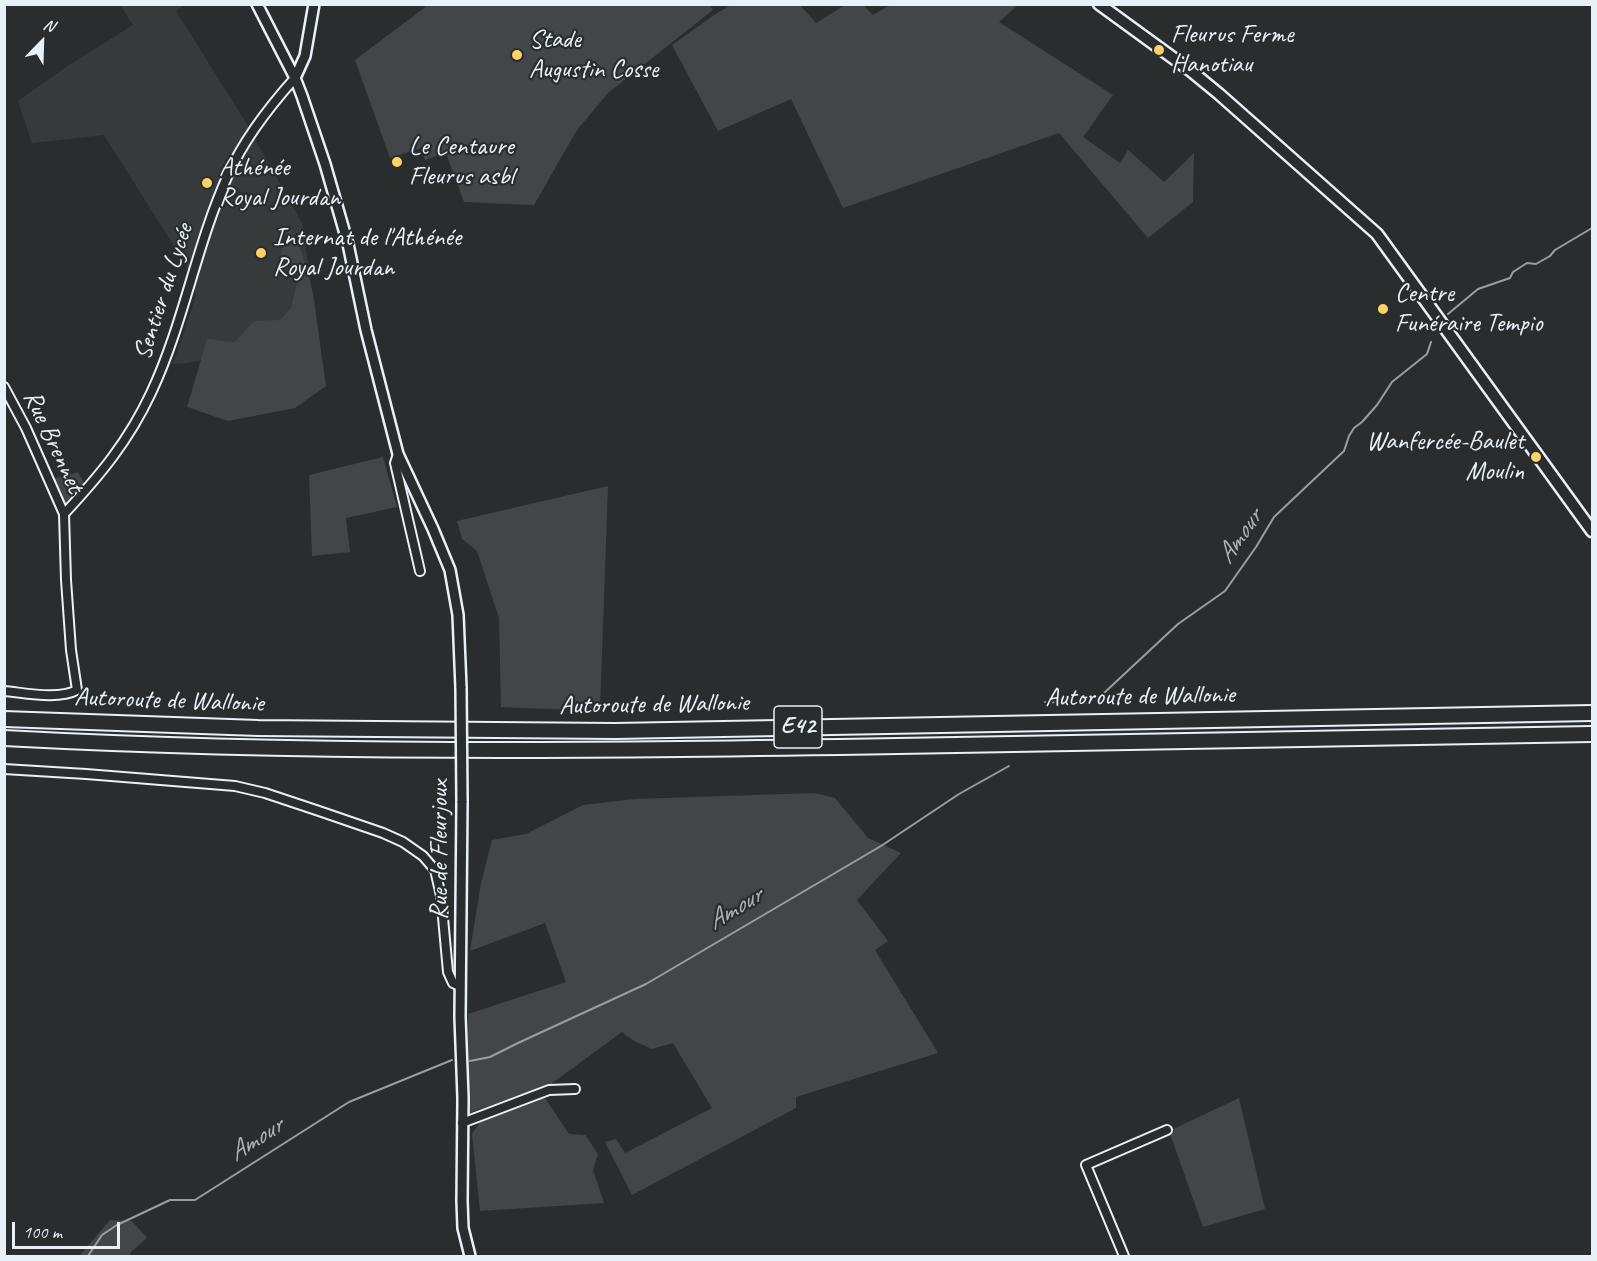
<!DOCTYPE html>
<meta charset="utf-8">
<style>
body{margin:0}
#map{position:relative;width:1597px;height:1261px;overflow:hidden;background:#2a2d2e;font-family:Caveat,sans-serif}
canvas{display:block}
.frame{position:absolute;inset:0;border:6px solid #e8f1f8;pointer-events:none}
.north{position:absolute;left:12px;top:12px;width:60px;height:60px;-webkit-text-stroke:4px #2a2d2e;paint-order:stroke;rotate:23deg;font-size:16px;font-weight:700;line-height:24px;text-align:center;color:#e8f1f8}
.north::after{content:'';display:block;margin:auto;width:21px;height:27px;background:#e8f1f8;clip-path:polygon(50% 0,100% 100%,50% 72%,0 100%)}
.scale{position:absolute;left:12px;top:1222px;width:108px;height:27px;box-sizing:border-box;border:3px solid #e8f1f8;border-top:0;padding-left:8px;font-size:18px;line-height:21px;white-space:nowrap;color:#e8f1f8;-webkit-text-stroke:4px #2a2d2e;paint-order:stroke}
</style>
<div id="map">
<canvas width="1597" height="1261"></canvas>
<div class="frame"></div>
<div class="north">N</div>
<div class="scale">100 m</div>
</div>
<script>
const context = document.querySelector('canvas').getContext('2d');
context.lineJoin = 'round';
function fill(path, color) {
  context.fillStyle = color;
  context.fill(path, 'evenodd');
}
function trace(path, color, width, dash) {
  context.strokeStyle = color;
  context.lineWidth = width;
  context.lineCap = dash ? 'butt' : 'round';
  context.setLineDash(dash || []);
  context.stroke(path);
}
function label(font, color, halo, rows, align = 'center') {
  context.font = font + ' Caveat,sans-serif';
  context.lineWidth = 4.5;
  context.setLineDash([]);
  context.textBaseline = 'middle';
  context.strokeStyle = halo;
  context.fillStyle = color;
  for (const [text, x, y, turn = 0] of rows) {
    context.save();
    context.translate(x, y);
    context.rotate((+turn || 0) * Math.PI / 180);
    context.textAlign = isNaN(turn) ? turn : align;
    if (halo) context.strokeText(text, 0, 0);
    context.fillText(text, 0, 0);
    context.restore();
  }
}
const built = new Path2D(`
 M120,5h64l-8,6 69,110 57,102 9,60 -22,47 -54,23 -47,10 -15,1 23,-68 -10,-31 -82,-130 -72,8 -14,-42 48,-34 67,-42z`);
const green = new Path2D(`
 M709,4l4,6 -105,83 -31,37 -43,75 -70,-3 -18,-49 -21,7 -4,-12 -31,10 -35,-98 73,-55z
 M731,5h69l16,18 29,-18h18l10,10 17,-10h128l-19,17 114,73 -30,42 37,26 8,-13 36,32 30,-29 -1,49 -45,36 -89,-105 -216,75 -52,-109 -73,32 -46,-86 45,-32z
 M289,226l13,27 11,40 13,93 -31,22 -67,13 -41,-14 20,-68 28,3 19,-21 26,-1 11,-12 9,-37 -21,-11z
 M383,457l14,50 -51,11 4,34 -38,4 -3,-81z
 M78,472l8,15 -21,19 -12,-27z
 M608,486l-8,225 -99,-4 -2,-89 -22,-67 -15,-12 -5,-18z
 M815,793l20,5 33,40 33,15 -44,47 31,41 -13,9 63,103 -142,44v11l-164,87 -27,-53 11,-3 9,14 87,-45 -39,-65 -21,6 -18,-8 -12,-9 -71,52 -82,29 -1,-99 98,-32 -21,-59 -75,28 11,-68 11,-43 34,-6 57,-29 52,-6z
 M545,1098l24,36 16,1 13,19 -5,16 11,33 -124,8 -8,-77 8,-12z
 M1239,1098l26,111 -62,18 -34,-96z
 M110,1220l22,1 15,17 -17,15 2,3h-53z`);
const stream = new Path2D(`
 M1448,314l30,-25 32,-11 3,-6 14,-9 9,1 14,-8 5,-6 37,-22
 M1045,702l43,1 16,-10 74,-69 47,-33 31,-44 18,-30 70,-66 5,-15 5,-8 8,-6 15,-17 15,-23 35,-28 4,-12
 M470,1061l20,-4 28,-14 128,-59 235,-138 78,-52 50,-28
 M88,1256l14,-21 15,-10 53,-25h25l154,-98 103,-42`);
const minor = new Path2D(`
 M4,387l22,41 38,86 2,66 5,70 6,40c-19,10 -51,3 -73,1
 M398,454l-3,9 25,108
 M64,514c36,-39 64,-72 87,-121 33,-70 45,-148 77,-218 16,-36 41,-68 67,-97
 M4,769l82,5 149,12 30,7 54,18 64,22 20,9 20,14 12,14 6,26 7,76 5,11 7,3
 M462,1123l87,-33 26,-1
 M1124,1256l-38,-91 81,-35`);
const tertiary = new Path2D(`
 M257,4l38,74 7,18 23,68 23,80 18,86 32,124 35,75 17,41 8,45 3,73
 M295,78l10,-22 9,-52
 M462,801l-2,216 3,81 -1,103 1,27 7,28`);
const secondary = new Path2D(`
 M1099,4l92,67 28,23 158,140 215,297`);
const motorway = new Path2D(`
 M4,719l254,9 357,3 977,-18
 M4,738c298,16 596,13 894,8 232,-4 463,-8 694,-12`);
const tertiaryBridge = new Path2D(`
 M461,688l1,113`);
const markers = [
 [1159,50,6,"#ffd166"],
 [517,55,6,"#ffd166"],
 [397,162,6,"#ffd166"],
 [207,183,6,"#ffd166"],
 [261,253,6,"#ffd166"],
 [1383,309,6,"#ffd166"],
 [1536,457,6,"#ffd166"]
];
const shields = [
 [798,727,48]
];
const shieldNames = [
 ["E42",798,727]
];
const poiNames = [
 ["Fleurus Ferme",1171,35],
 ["Hanotiau",1171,65],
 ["Stade",529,40],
 ["Augustin Cosse",529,70],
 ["Le Centaure",409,147],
 ["Fleurus asbl",409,177],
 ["Athénée",219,168],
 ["Royal Jourdan",219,198],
 ["Internat de l'Athénée",273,238],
 ["Royal Jourdan",273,268],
 ["Centre",1395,294],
 ["Funéraire Tempio",1395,324],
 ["Wanfercée-Baulet",1524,442,"right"],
 ["Moulin",1524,472,"right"]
];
const streetNames = [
 ["Sentier du Lycée",164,292,-72],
 ["Rue Brennet",53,442,65],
 ["Autoroute de Wallonie",1140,697,-1],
 ["Autoroute de Wallonie",169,701,2],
 ["Autoroute de Wallonie",654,705,-1],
 ["Rue de Fleurjoux",440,850,-90]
];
const waterNames = [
 ["Amour",1240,537,-55],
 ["Amour",735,909,-31],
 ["Amour",256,1140,-33]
];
fill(built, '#363a3b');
fill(green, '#424648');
trace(stream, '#989fa3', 2);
trace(minor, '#e8f1f8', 12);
trace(tertiary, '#e8f1f8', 14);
trace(secondary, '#e8f1f8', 15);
trace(motorway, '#e8f1f8', 18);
trace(minor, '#2a2d2e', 8);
trace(tertiary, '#2a2d2e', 9);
trace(secondary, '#2a2d2e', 10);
trace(motorway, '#2a2d2e', 14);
trace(tertiaryBridge, '#e8f1f8', 14, []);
trace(tertiaryBridge, '#2a2d2e', 9);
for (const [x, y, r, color] of markers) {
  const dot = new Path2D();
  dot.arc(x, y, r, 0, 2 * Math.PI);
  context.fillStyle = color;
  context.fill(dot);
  trace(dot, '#2a2d2e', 2);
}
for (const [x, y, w] of shields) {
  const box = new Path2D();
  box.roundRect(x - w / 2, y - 21, w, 42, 4.5);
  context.fillStyle = '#2a2d2e';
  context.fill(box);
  trace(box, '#e8f1f8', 1.5);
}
label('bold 24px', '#e8f1f8', null, shieldNames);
label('26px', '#e8f1f8', '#2a2d2e', poiNames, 'left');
label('26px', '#e8f1f8', '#2a2d2e', streetNames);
label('italic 27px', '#acb3b9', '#2a2d2e', waterNames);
</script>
